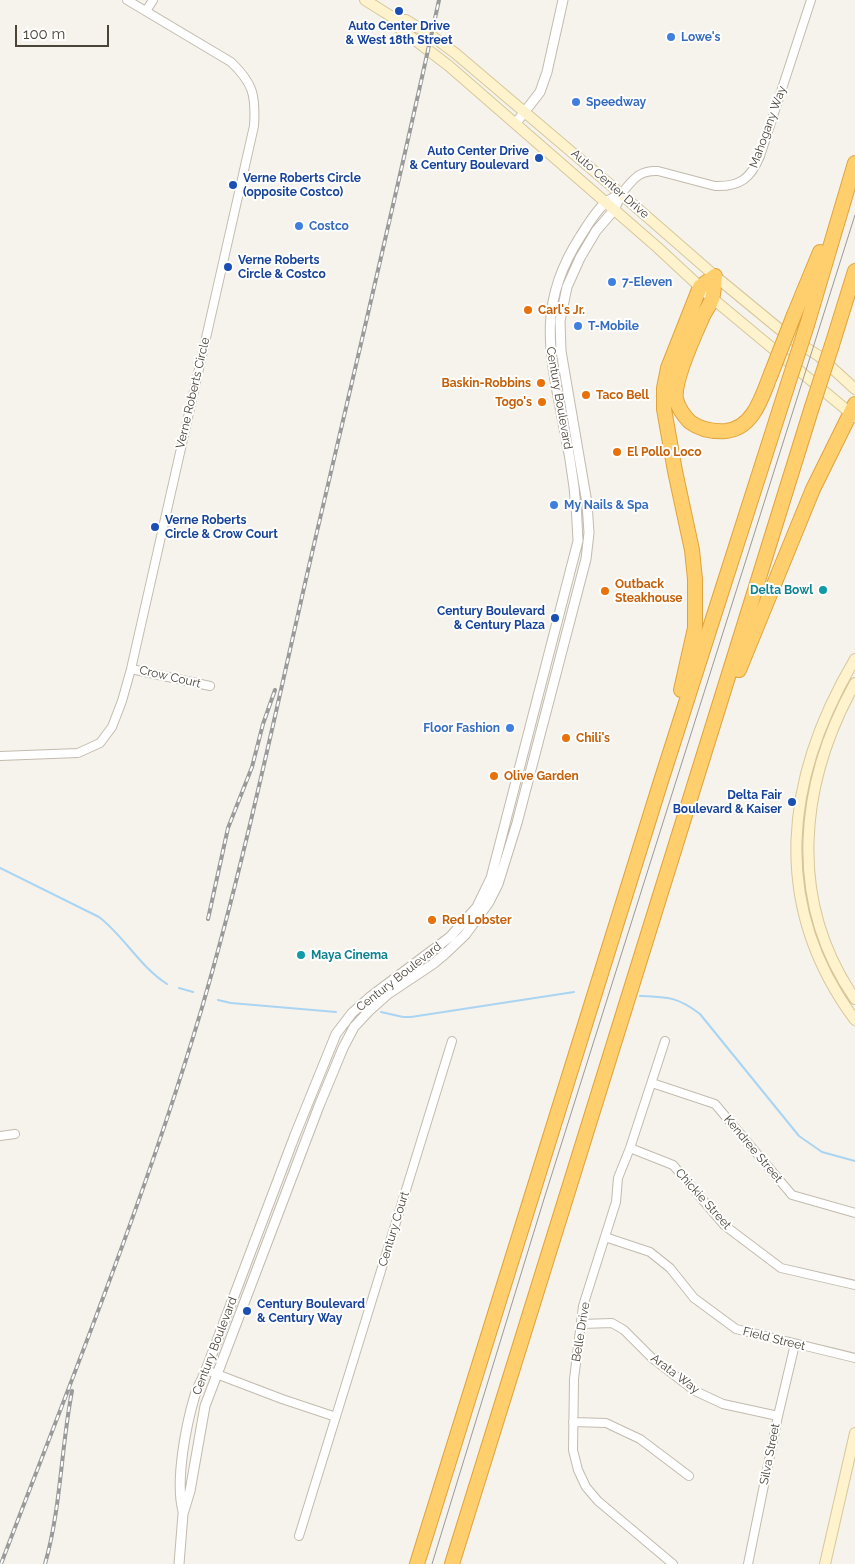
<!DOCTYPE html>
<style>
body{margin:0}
#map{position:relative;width:855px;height:1564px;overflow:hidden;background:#f6f3ec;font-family:Raleway,sans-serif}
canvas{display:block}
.scale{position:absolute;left:15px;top:25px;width:94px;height:22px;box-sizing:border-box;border:2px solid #4b4439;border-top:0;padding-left:6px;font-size:15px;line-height:18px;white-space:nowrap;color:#4b4439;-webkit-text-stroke:4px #fff;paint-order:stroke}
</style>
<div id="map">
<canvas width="855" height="1564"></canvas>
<div class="scale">100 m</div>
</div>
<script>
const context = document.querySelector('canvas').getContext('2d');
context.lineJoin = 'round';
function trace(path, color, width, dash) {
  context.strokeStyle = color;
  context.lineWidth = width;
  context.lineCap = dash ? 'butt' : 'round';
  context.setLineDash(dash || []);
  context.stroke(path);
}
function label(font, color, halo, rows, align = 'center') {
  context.font = font + ' Raleway,sans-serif';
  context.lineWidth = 4;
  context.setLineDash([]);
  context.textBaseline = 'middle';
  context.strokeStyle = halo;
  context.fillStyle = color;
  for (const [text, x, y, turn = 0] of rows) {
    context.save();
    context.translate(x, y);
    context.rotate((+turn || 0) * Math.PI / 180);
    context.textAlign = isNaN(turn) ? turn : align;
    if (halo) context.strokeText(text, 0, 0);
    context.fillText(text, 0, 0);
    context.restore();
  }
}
const stream = new Path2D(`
 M0,868l99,49c25,19 41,50 68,67
 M179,988l14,4
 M640,996c28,1 38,1 60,18l99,122 23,16 33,9
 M218,1000l13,3 105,9
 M381,1012l22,5h8l163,-25`);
const minor = new Path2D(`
 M146,11l7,-11
 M621,194c12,-14 17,-24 37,-23l57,15c25,1 36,-8 45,-30l51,-156
 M131,669l79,17
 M0,756l78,-3 22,-10 12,-16 10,-26 9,-32 123,-543c2,-31 -1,-43 -23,-64l-104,-62
 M665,1041l-35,107 -12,30 -2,24 -33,104 -9,73 -1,71 5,20 8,17 12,14 75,63
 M652,1083l63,21 77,91 63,18
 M0,1136l15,-2
 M630,1148l43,17 51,60 57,43 74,17
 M605,1237l45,15 20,16 24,30 42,31 119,29
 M581,1324l31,-1 12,7 28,28 43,33 28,13 55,12
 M206,1370l76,29 54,18
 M573,1422l33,1 34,16 49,37
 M299,1536l153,-495
 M748,1564l30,-148 17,-72`);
const tertiary = new Path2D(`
 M516,123l24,-31 7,-20 16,-72
 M183,1511c-8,-30 3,-86 12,-116 3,-9 8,-17 11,-25l89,-235 41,-101 16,-21 18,-16 80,-60 27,-30 14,-29 87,-337c-1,-38 -6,-76 -14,-113 -14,-74 -28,-123 16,-191 7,-11 15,-25 25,-34 4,-4 11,-6 16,-9
 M179,1564l4,-50 7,-23 15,-85 114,-300 24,-58 11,-21 15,-16 19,-17 45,-30 12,-10 20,-19 24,-33 9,-18 19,-61 69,-264 3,-26 -2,-30 -26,-152 -1,-30 7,-34 13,-29 16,-27 18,-21 7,-16`);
const secondary = new Path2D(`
 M365,0l32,20h9l26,16 23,17 166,141 94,82 74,61 30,19 36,33
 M397,20l1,7 51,39 208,181 55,51 143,119
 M855,659c-70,118 -86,245 0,361
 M855,683c-56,101 -68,217 0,316
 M825,1564l30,-131`);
const motorway = new Path2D(`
 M715,276c-1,7 -1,16 -3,23 -2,6 -6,11 -9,17 -8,18 -30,65 -27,83 2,8 8,17 14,23 11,8 22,10 36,9 28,-3 36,-35 45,-57
 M794,315l26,-63
 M807,325l48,-162
 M832,345l23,-74
 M739,670l74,-181 42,-85
 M681,690l14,-62v-49l-3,-29 -17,-79 -11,-62v-21l4,-20 32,-81 15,-11
 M417,1564l244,-783 126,-394
 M452,1564l360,-1157`);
const tram = new Path2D(`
 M432,1564l112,-365 311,-984`);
const rail = new Path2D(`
 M208,919l20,-91 24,-61 11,-43 12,-34
 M1,1564c70,-183 144,-365 200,-553 43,-147 74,-297 108,-445 44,-189 89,-377 130,-566
 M45,1564c16,-56 16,-116 27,-173`);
const motorwayBridge = new Path2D(`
 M771,374l23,-59
 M787,387l20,-62
 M812,407l20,-62`);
const markers = [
 [399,11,5,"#1a4fb4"],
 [671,37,5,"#3f7fe0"],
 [576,102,5,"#3f7fe0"],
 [539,158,5,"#1a4fb4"],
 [233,185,5,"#1a4fb4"],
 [299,226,5,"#3f7fe0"],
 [228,267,5,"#1a4fb4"],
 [612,282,5,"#3f7fe0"],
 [528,310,5,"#e8710a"],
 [578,326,5,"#3f7fe0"],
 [541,383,5,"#e8710a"],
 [586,395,5,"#e8710a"],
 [542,402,5,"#e8710a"],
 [617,452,5,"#e8710a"],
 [554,505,5,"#3f7fe0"],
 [155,527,5,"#1a4fb4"],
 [823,590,5,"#0f9aa8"],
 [605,591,5,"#e8710a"],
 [555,618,5,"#1a4fb4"],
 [510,728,5,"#3f7fe0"],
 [566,738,5,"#e8710a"],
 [494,776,5,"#e8710a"],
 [792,802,5,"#1a4fb4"],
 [432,920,5,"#e8710a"],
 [301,955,5,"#0f9aa8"],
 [247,1311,5,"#1a4fb4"]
];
const transitNames = [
 ["Auto Center Drive",399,26,"center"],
 ["& West 18th Street",399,40,"center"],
 ["Auto Center Drive",529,151,"right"],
 ["& Century Boulevard",529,165,"right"],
 ["Verne Roberts Circle",243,178],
 ["(opposite Costco)",243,192],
 ["Verne Roberts",238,260],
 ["Circle & Costco",238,274],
 ["Verne Roberts",165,520],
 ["Circle & Crow Court",165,534],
 ["Century Boulevard",545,611,"right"],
 ["& Century Plaza",545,625,"right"],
 ["Delta Fair",782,795,"right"],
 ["Boulevard & Kaiser",782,809,"right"],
 ["Century Boulevard",257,1304],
 ["& Century Way",257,1318]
];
const shopNames = [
 ["Lowe's",681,37],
 ["Speedway",586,102],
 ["Costco",309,226],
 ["7-Eleven",622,282],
 ["T-Mobile",588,326],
 ["My Nails & Spa",564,505],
 ["Floor Fashion",500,728,"right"]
];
const streetNames = [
 ["Mahogany Way",768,127,-70],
 ["Auto Center Drive",610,184,41],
 ["Verne Roberts Circle",193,393,-77],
 ["Century Boulevard",559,398,80],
 ["Crow Court",170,677,13],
 ["Century Boulevard",399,977,-38],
 ["Kendree Street",753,1149,50],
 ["Chickie Street",703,1199,48],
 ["Century Court",394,1229,-73],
 ["Belle Drive",581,1332,-81],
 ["Field Street",774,1339,14],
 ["Century Boulevard",215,1346,-69],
 ["Arata Way",675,1374,37],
 ["Silva Street",770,1454,-79]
];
const foodNames = [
 ["Carl's Jr.",538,310],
 ["Baskin-Robbins",531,383,"right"],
 ["Taco Bell",596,395],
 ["Togo's",532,402,"right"],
 ["El Pollo Loco",627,452],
 ["Outback",615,584],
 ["Steakhouse",615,598],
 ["Chili's",576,738],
 ["Olive Garden",504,776],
 ["Red Lobster",442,920]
];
const cultureNames = [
 ["Delta Bowl",813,590],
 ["Maya Cinema",311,955,"left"]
];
trace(stream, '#a9d4f2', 2);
trace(minor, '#c2bbae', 10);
trace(tertiary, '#c2bbae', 11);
trace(secondary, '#d6c79b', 12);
trace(motorway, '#e0a43c', 16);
trace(minor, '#fff', 8);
trace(tertiary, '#fff', 9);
trace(secondary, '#fff3cd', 10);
trace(motorway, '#ffcf6e', 14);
trace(tram, '#9a9a9a', 1);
trace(rail, '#9a9a9a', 4);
trace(rail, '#fff', 2, [5.5]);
trace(motorwayBridge, '#e0a43c', 16, []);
trace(motorwayBridge, '#ffcf6e', 14);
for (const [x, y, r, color] of markers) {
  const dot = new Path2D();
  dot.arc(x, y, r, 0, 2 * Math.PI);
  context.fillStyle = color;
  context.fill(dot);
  trace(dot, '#fff', 2);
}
label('bold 12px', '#164399', '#fff', transitNames, 'left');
label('bold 12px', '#366cbe', '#fff', shopNames, 'left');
label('12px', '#4b4439', '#fff', streetNames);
label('bold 12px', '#c56008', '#fff', foodNames, 'left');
label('bold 12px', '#0d838f', '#fff', cultureNames, 'right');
</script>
